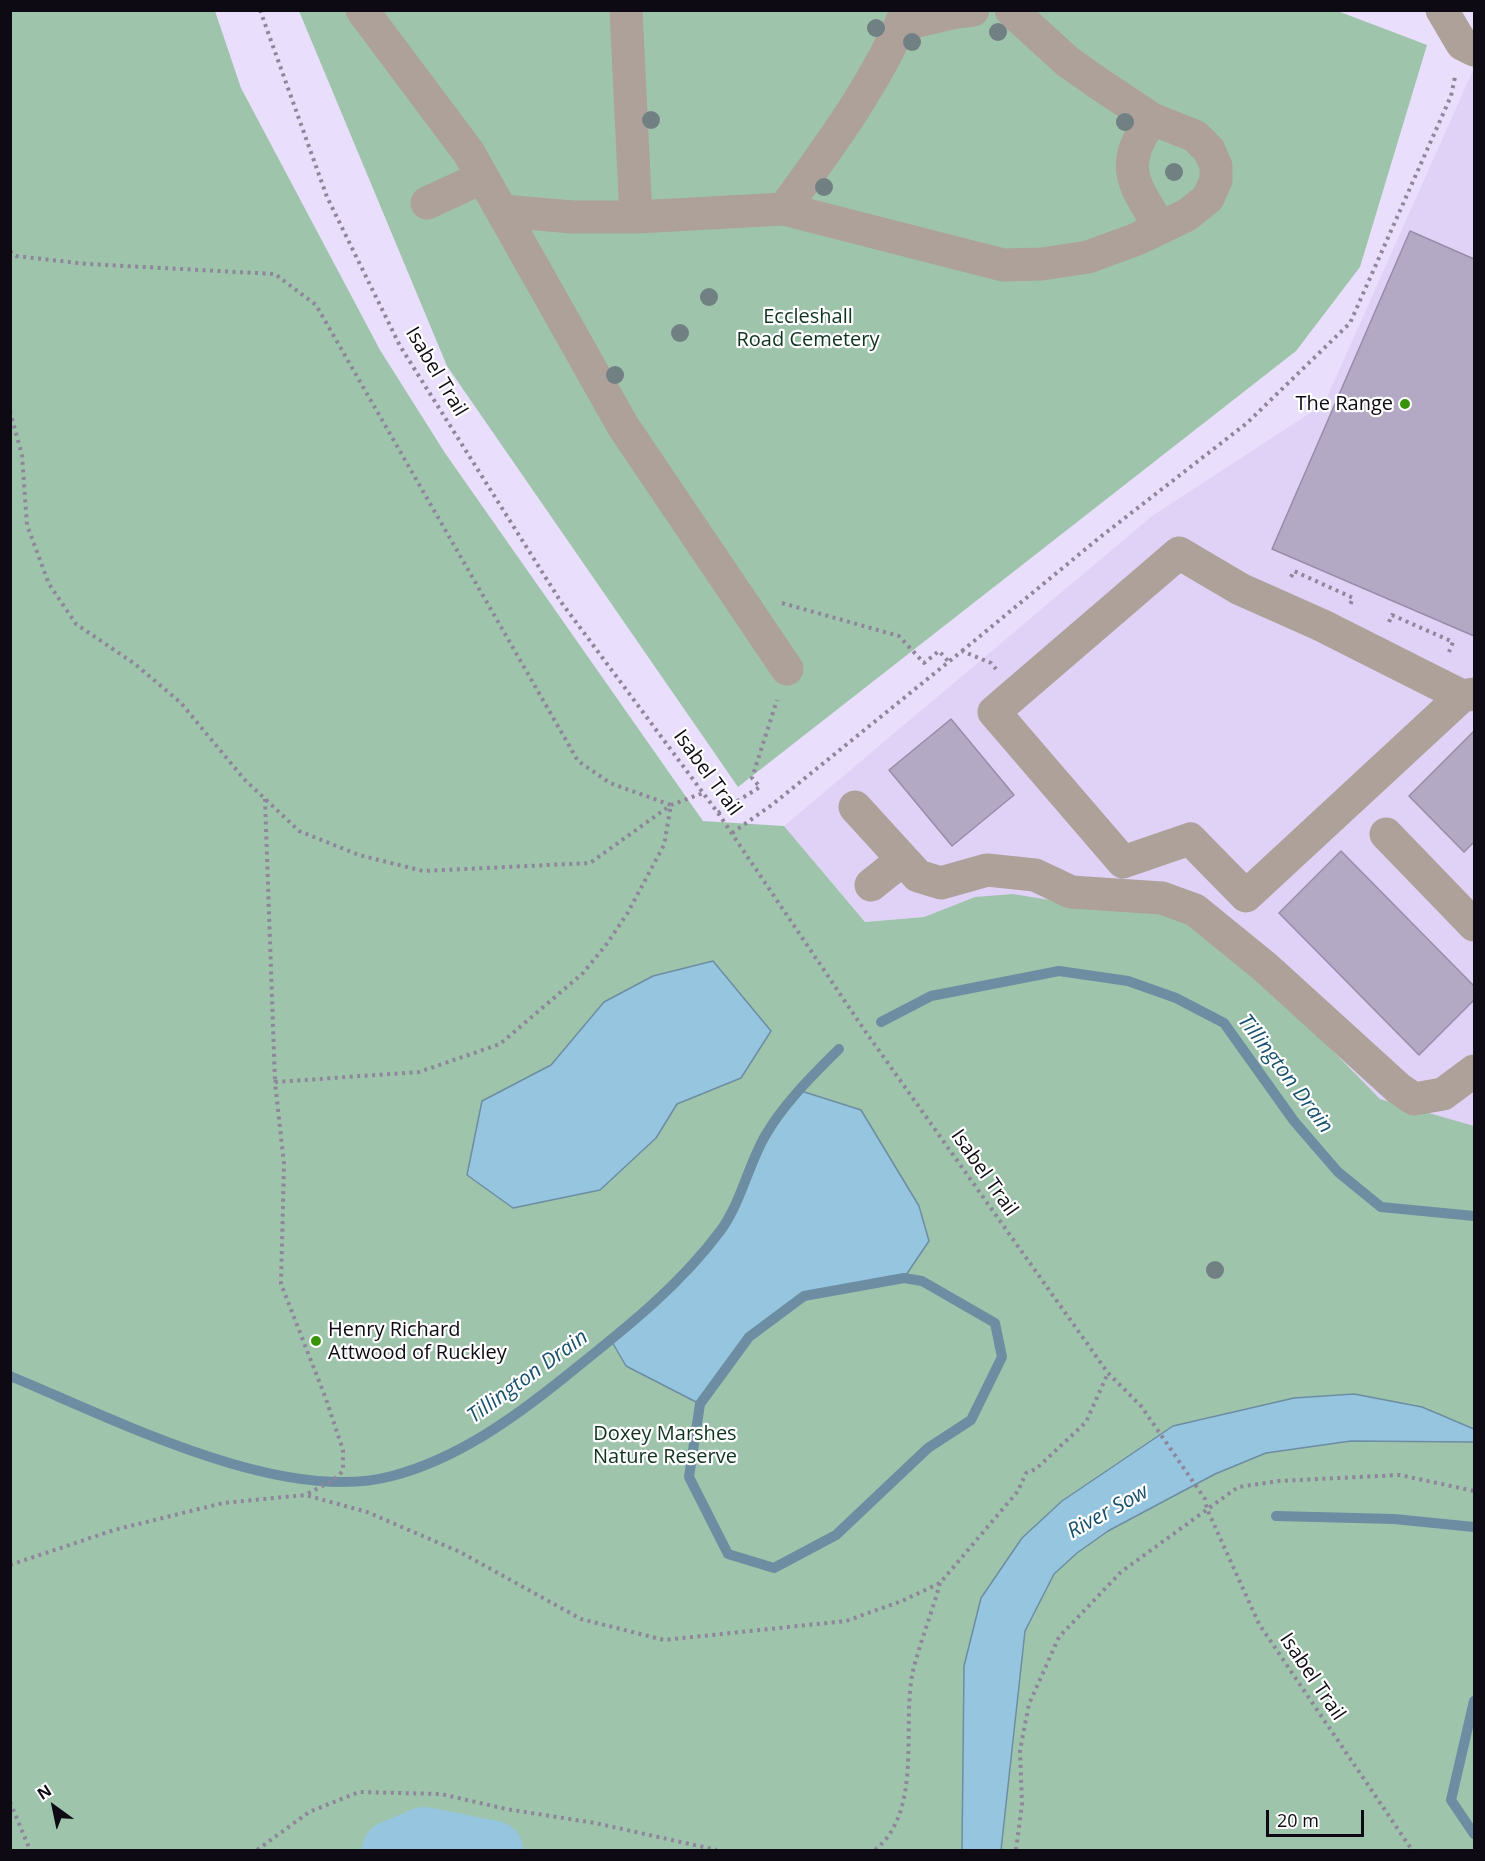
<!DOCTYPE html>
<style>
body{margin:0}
#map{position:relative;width:1485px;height:1861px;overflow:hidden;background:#e9defb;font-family:"Open Sans",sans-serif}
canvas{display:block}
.frame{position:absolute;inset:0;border:12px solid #0e0a13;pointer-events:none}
.north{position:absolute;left:24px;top:1777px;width:60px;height:60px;-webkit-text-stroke:4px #fff;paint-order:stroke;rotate:327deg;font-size:16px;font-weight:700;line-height:24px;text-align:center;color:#0e0a13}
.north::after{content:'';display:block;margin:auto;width:21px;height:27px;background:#0e0a13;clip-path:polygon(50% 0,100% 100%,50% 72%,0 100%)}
.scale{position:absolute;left:1266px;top:1810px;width:98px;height:27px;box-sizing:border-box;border:3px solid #0e0a13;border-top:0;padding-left:8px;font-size:18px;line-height:21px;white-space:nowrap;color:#0e0a13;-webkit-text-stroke:4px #fff;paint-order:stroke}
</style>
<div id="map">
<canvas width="1485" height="1861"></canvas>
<div class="frame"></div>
<div class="north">N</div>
<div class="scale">20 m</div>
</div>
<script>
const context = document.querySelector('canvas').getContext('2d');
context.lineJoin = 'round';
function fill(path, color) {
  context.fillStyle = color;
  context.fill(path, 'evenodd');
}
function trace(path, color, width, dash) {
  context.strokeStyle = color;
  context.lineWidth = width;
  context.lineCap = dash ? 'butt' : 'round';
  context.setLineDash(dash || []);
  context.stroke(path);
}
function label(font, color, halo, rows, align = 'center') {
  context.font = font + ' "Open Sans",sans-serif';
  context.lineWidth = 4.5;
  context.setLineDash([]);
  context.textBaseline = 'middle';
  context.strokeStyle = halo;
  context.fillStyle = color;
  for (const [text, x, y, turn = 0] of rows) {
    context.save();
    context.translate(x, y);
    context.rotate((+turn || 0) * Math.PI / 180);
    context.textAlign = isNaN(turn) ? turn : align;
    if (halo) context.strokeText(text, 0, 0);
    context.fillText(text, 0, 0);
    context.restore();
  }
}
const built = new Path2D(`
 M1474,68v1060l-94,-29 -95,-96 -310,-106 -51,20 -59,5 -81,-96 368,-310 172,-112z`);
const green = new Path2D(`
 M1335,10l92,35 -67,222 -64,84 -558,436 -291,-421 -148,-355z
 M11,11h204l26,77 139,262 65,103 258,368 81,5 81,96 59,-5 51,-20 38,-3 80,13 70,6 30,13 92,76 95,97 94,27v724h-1463z`);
const water = new Path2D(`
 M713,961l58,70 -30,47 -64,26 -21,34 -56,52 -87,18 -46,-33 15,-74 69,-36 53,-63 49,-26z
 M798,1090l63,20 58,96 10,35 -25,37 -100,18 -55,41 -49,67 -74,-38 -15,-26c40,-32 85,-69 112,-114 18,-29 26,-63 43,-91 10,-16 22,-30 32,-45z
 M1354,1394l68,13 52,22v13l-123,-1 -85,12 -51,21 -107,57 -31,22 -23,21 -29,57 -24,219h-39l2,-184 17,-68 41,-60 40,-37 111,-75 121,-28z`);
const stream = new Path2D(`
 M881,1022l50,-26 128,-25 69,10 48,17 48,25 70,98 44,51 43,35 93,9
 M904,1278l18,3 73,42 7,34 -31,63 -43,28 -92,87 -62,33 -46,-14 -39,-77 11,-73 49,-67 55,-41z
 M10,1376c102,42 272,130 382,100 65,-17 122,-58 174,-100 56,-45 112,-88 155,-146 20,-28 27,-64 44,-94 19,-33 47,-60 74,-87
 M1276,1516l118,3 80,8
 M1474,1701l-23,99 23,34`);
const river = new Path2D(`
 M391,1850l33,-14 70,14`);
const building = new Path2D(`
 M1410,231l64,28v377l-202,-87z
 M951,719l63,76 -62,51 -63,-76z
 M1474,731v111l-10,10 -55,-56z
 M1341,851l133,135v14l-55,55 -140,-142z`);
const path = new Path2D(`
 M260,10l67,187 73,149 161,256 157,211 145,215 245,345 33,33 64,93 2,10 52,115 153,226
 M10,251l6,5 71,8 188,10 41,31 262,456 32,22 61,22 -7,40 -37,69 -21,31 -23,28 -83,71 -81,28 -144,10 9,82 -3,120 45,115 17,51v21l-11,10 -27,14
 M10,411l12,44 5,70 22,59 27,40 59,40 46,39 63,76 55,52 60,24 64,16 167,-8 81,-58 32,-12
 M1291,577l3,-6 59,27 -3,7
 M782,603l117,33 25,27 15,-12 10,11
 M1389,622l3,-7 61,27 -4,10
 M962,651l137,-113 148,-115 103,-100 101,-227 4,-19
 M265,799l10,283
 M718,813l42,-26 -8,-9 25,-78
 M732,833l41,-29 189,-153 29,12 5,6
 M10,1565l104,-35 109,-27 82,-8 62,17 93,40 121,67 83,21 182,-19 56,-20 38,-18 78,-92 8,-18 10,-4 50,-47 22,-49
 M10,1802l20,48
 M257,1850l52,-38 50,-20 82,2 65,15 89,14 122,27
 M875,1850c49,-40 26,-125 38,-179 7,-29 19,-58 27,-88
 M1016,1850l6,-46 -2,-54 9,-46 30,-67 62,-65 117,-85 41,-6 121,-6 74,16`);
const minor = new Path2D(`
 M362,10l107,143 154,273 164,243
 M626,10l10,207
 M1442,10l20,34 12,6
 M901,25l55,-13 17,-2
 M1152,119c-34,47 -19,64 8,108
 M427,203l54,-25
 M784,209c46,-64 92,-125 123,-199
 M502,211l71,6h63l148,-8 219,56 39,-1 46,-7 49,-18 50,-24 21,-17 8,-18v-14l-7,-16 -14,-14 -43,-17 -54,-36 -30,-21 -57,-52
 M1462,696l-141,-71 -81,-36 -61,-36 -185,159 129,150 67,-23 56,57 216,-200 12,-2
 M855,807l63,69 23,7 46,-13 48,5 36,17 91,6 33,12 70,57 133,121 16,11 29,-5 31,-23
 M1386,834l88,91
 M871,885l30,-24`);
const trees = [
 [876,28],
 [998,32],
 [912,42],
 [651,120],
 [1125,122],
 [1174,172],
 [824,187],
 [709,297],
 [680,333],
 [615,375],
 [1215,1270]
];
const markers = [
 [1405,404,6,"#37930a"],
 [316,1341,6,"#37930a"]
];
const parkNames = [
 ["Eccleshall",808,317],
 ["Road Cemetery",808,340],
 ["Doxey Marshes",665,1434],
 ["Nature Reserve",665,1457]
];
const streetNames = [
 ["Isabel Trail",436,372,59],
 ["Isabel Trail",707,773,54],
 ["Isabel Trail",984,1173,55],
 ["Isabel Trail",1312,1677,56]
];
const poiNames = [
 ["The Range",1393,404],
 ["Henry Richard",328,1330,"left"],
 ["Attwood of Ruckley",328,1353,"left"]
];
const waterNames = [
 ["Tillington Drain",1285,1074,53],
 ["Tillington Drain",528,1377,-36],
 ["River Sow",1108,1512,-29]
];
fill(built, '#e0d2f6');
fill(green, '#9fc4ac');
fill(water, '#96c5e0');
trace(water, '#6d8da2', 1.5);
trace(stream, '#6d8da2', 10);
trace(river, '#96c5e0', 58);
fill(building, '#b4a9c5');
trace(building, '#988da8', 1.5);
trace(path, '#8e869b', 4, [3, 4.5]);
trace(minor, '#ada199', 33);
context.fillStyle = '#718082';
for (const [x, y] of trees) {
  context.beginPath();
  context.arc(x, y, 9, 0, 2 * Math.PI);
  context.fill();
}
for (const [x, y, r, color] of markers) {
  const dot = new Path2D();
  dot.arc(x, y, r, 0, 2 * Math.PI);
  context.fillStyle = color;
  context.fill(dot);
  trace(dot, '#fff', 2);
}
label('20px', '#0f331f', '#fff', parkNames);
label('20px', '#0e0a13', '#fff', streetNames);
label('20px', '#0e0a13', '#fff', poiNames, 'right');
label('italic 21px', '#18516d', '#fff', waterNames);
</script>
